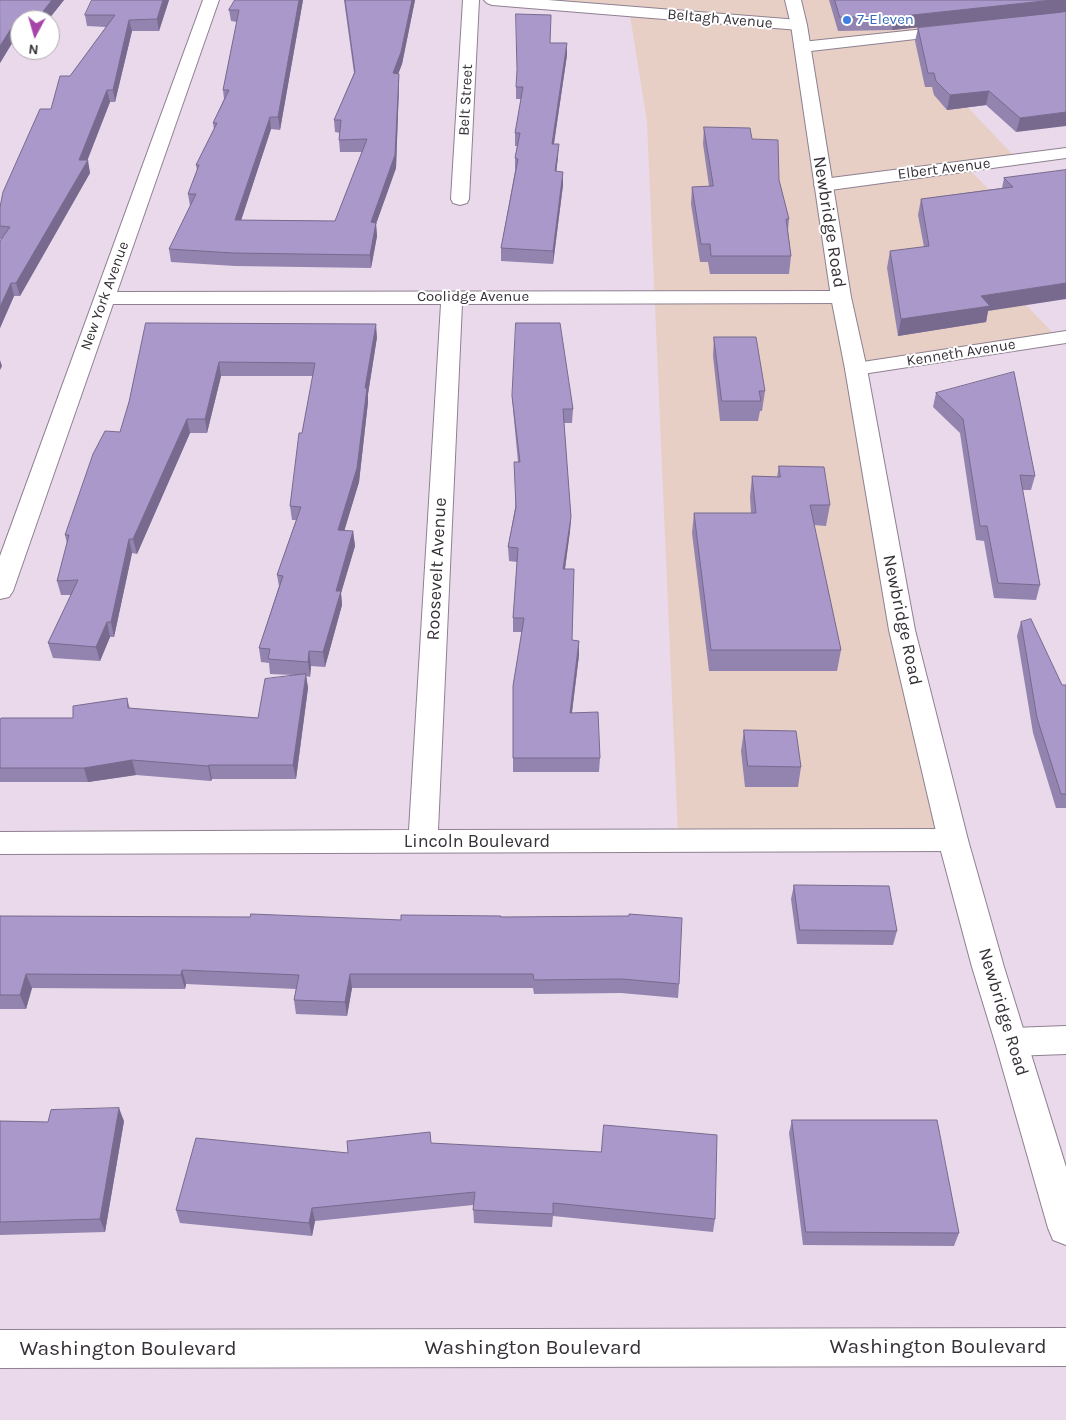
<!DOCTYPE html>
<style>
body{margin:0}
#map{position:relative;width:1066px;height:1420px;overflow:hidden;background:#e9d9eb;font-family:Karla,sans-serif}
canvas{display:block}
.north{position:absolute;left:10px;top:10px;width:50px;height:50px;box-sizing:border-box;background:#fff;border:1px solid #afacaf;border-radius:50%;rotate:186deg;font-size:14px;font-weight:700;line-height:20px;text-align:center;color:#363037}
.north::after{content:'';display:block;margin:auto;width:18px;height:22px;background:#a644aa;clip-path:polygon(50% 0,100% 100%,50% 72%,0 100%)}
</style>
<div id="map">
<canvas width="1066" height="1420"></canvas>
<div class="north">N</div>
</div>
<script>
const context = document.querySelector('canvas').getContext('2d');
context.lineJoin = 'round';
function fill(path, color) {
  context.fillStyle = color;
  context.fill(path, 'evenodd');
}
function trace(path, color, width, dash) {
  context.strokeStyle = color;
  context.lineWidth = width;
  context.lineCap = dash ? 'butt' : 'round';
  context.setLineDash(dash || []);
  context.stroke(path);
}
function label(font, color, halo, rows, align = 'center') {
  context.font = font + ' Karla,sans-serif';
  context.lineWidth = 4;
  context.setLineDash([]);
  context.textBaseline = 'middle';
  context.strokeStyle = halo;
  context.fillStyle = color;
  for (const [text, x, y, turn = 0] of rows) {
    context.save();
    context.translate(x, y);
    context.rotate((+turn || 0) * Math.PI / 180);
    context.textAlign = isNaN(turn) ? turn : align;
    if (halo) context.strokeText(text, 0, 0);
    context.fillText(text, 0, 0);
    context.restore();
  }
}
const commercial = new Path2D(`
 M528,0h426l96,85 -92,12 57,60 -50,8 76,78 -63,12 75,78 -189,32 46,264 49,204 -281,2 -31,-713 -18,-113z`);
const minor = new Path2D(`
 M203,0h16l-102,292 724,-1 7,2 3,4 -3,4 -7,2 -379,1 -24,526 515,-1 11,3 4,8 -4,8 -11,3 -953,3v-22l409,-2 32,-526h-328l-100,287 -4,6 -9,2v-43z
 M463,0h16l-10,199 -2,4 -7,2 -7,-2 -2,-4z
 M953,26l6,2 2,3 -2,3 -157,18 -6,-2 -2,-3 2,-3 6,-2z
 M1066,148v10l-243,33 -7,-2 -2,-4 2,-4 7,-2z
 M1066,331v12l-210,32 -8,-1 -3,-5 3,-5 8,-1z
 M1066,1026v28l-54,2 -12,-4 -5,-10 5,-10 12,-4z
 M1066,1328v38l-1066,2v-38z`);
const tertiary = new Path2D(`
 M484,0h64l251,20 6,2 2,3 -2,3 -6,2 -307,-25 -5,-2z`);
const primary = new Path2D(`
 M785,0h16l6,25 44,272 16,72 48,261 53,210 36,127 62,200v78l-13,-5 -5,-12 -53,-186 -23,-75 -34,-127 -49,-210 -44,-261 -14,-72 -40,-272z`);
const wall = new Path2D(`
 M0,0h64l-16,20h-28v10l-20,33z
 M169,0l-10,31h-27l-17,71h-5l-23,58 3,13 -70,123h-6l-14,32 1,-89h-1v-32l51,-98 19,-33 36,-49 -19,-1 -2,-11z
 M235,0h68l-23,130 -9,-1 -30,91 94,1 27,-69h-22l-1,-12 1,-7 -5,-1 -1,-12 20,-47 -10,-73h71l-13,64 -4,10 1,12 -3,82 -20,56 1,12 -6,32 -136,-2 -64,-4 -2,-13 21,-43 -2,-12 9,-24 -1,-5 18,-36 -1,-6 11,-24 -1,-9 14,-68 -6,-1 -2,-11z
 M829,0h237l-50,132 -30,-27 -39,5 -13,-15 -2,-8h-7l-10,-46 3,-13 112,-12 -138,14 -54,1z
 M550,43l17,12 -13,89 4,13 -2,14 7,14 -10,79 -52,-3v-13l14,-77v-13l2,-12h-2v-13l6,-34h-5v-12z
 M704,127l48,12 27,41 10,39 -1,12 3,25 -2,18h-79l-2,-12h-8l-9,-58 1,-17 17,-1 -6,-42z
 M1066,170l-78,141 -2,11 -88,14 -11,-68 3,-17 34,-4 -6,-32 3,-16 81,-11 2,-10z
 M146,323l231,14 -9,57v8l-9,80 -15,49h9l2,15 -14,47 1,12 -17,62 -14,-1 -1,11 -4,-1 2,12 -12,91h-84l-1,2 -75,-6 -48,7h-88v-62l73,-2 54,-20 3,11 128,9 36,-43 -24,-1 -1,-11 -8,-1 -2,-14 20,-62 -2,-11 19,-55h-4l-2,-14 12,-73 11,-57h-92l-14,57h-17l-53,121 -5,-1 -18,84h-4l-10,24 -47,-3 -5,-15 23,-48h-10l-4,-14 10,-38 -2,-8 55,-103 9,-30z
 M714,337l51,54 -3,20h-2l-2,10h-38l-7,-65z
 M936,393l99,83 -4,14h-9l18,95 -4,15 -42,-2 -10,-57 -8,-1 -16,-107 -27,-26z
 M512,396l61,13 -1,14h-8l7,94 -1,14 -5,38 7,71 7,1v14l-7,58 28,45 -1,14h-86v-86l9,-54h-9v-14l4,-56 -8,-1 -1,-14 7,-39 3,-46 -5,-53z
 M779,466l51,39 -4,21 -12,-1 27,125 -4,21h-128l-17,-138 2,-20h57l-1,-16 2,-21 25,1z
 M1021,622l41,63h4v123h-10l-23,-75 -16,-97z
 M744,730l57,37 -3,20h-53l-4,-36z
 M794,885l103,46 -4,14 -96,-1 -6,-45z
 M0,916l401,4 100,-3 178,67 -1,14 -57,-5 -87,1 -1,-6h-181l-5,28 -51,-2 -2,-14 2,-11 -110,-5 -1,5 -153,-1 -6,21h-26z
 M792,1120l167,113 -5,13 -151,-1 -14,-112z
 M0,1121l48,1 76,-1 -19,111 -105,3z
 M431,1143l284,76 -2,13 -160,-16 -1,11 -78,-4 -1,-18 -158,16 -3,15 -132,-13 -4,-13 172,-57z`);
const shadedWall = new Path2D(`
 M52,0h12l-16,20h-6l-1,-6z
 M163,0h6l-10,31 -2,-12z
 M299,0h4l-23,130 -2,-13z
 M412,0h3l-13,64 -8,21 -1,-12z
 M1053,0h13v12l-174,18 2,-13z
 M19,16l1,5v9l-20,33v-17z
 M129,20l3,11 -17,71 -2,-12z
 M567,43v12l-15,101v-12z
 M399,74v12l-3,82 -20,56 1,12 -6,32 -1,-13 1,-33z
 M107,90l3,12 -24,62 2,-4 2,13 -70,123 -4,-13 63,-123z
 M989,91l-3,14 -39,5 3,-15z
 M1066,112v14l-50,6 4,-14z
 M270,117l1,12 -34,104 -2,-13z
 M559,144l-1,13 -3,27v-13z
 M563,172v13l-10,79v-13z
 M11,283l3,13 -14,32v-21z
 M1066,283v16l-78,12 -2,11 -88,14 3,-17 80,-23z
 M376,324l1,13 -9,57v8l-9,80 -19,63 -2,-15 27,-142z
 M0,360l2,6 -2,4z
 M219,362l2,14 -14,57 -2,-14z
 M187,419l3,14 -53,121 -4,-15z
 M571,517l-1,14 -7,52v-14z
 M353,531l2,15 -14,47 1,12 -17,62 -2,-15 13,-61z
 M129,539l3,14 -18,84 -3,-15z
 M107,622l3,15 -10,24 -4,-14z
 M579,641v14l-9,72v-14z
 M309,651l2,15 -1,11 -2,-15z
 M306,674l2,14 -12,91 -3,-14z
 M132,760l4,15 -48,7 -4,-14z
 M209,765l3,14 -1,2 -3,-15z
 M182,970l4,14 -1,5 -4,-14z
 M26,974l6,14 -6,21 -6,-14z
 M350,974l2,14 -5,28 -2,-14z
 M119,1108l5,13 -19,111 -5,-13z
 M312,1208l3,13 -3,15 -3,-13z`);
const building = new Path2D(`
 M0,0h52l-11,14 -22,2 -19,30z
 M92,0h71l-6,19 -28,1 -16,70h-6l-28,70h9l-72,123h-5l-11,24v-66l10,-14 -10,-1v-19l3,-15 37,-83h11l9,-33h10l45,-61h-30z
 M235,0h64l-21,117h-8l-35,103 100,1 32,-82 -28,1 2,-20h-7l21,-48 -10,-72h67l-11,52 -8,21 6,1 -4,81 -24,67 5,1 -6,32 -137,-2 -64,-4 27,-55h-8l11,-29h-3l21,-42h-4l16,-33h-6l16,-80h-10z
 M835,0h218l-159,17h-54z
 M1066,12v100l-46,6 -31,-27 -39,4 -14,-14 -2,-8h-6l-10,-45z
 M516,14l35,1 -1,28h17l-15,101h7l-4,27 8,1 -10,79 -52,-3 17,-89 -3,-1 5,-25h-5l8,-46h-7l1,-17z
 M704,127l46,1 2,11 26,1 1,40 10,39h-3l5,37h-80l-1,-12h-9l-9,-57 21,-1z
 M1066,170v113l-85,13 9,10 -89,13 -11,-68 39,-5 -8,-47 92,-12 -9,-9z
 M146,323l230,1 -11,64h2l-10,80 -19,62 15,1 -17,60h5l-18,61 -14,-1 -1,11 -40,-3 2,-10 -11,-1 24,-72 -6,-1 24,-68 -11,-1 9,-73h3l13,-70 -96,-1 -14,57h-18l-54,120h-4l-18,83h-4l-11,25 -48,-4 30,-63 -21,1 12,-46h-4l28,-81 12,-23 15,1 9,-30z
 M516,323h44l13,86h-10l8,108 -8,52h11l-2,71 7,1 -9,72 28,-1 2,46h-87v-72l11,-68h-11l5,-70 -10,-1 8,-40 -2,-45h6l-8,-66z
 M714,337h42l9,54h-6l2,10h-39z
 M1014,372l21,104 -15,-1 20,110 -42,-2 -11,-57h-7l-17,-107 -27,-26z
 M779,466l45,1 6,38h-20l31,145h-130l-17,-137h62l-4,-37 28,1z
 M1031,619l31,66h4v109h-5l-24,-76 -16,-96z
 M306,674l-13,91h-84l-1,1 -76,-6 -48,8h-84v-48l1,-2h72v-12l54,-8 1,10 130,10 7,-39z
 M744,730l52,1 5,36 -53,-1z
 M794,885l95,1 8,45 -97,-1z
 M251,914l150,6v-5l100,1v1l128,-1v-2l53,4 -3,66 -57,-5 -88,1 -1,-6h-183l-5,28 -51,-2 5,-25 -117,-5 -1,5 -155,-1 -6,21h-20v-79l250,1z
 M119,1108l-19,111 -100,3v-101l48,1 3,-12z
 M792,1120h145l22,113 -153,-1z
 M604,1125l113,10 -2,84 -162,-16v11l-80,-4 2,-18 -163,16 -3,15 -133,-13 20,-72 152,15 -1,-12 83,-9 1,11 170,9z`);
const markers = [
 [847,20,5,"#3f7fe0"]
];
const farStreetnames = [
 ["Beltagh Avenue",720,19,5],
 ["Belt Street",466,100,-87],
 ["Elbert Avenue",944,169,-7],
 ["New York Avenue",105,296,-70],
 ["Coolidge Avenue",473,297],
 ["Kenneth Avenue",961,353,-9]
];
const farShopnames = [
 ["7-Eleven",857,20]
];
const streetNames = [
 ["Newbridge Road",829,222,81],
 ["Roosevelt Avenue",437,569,-87],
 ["Newbridge Road",902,620,78],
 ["Lincoln Boulevard",477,842],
 ["Newbridge Road",1003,1012,73]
];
const nearStreetnames = [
 ["Washington Boulevard",938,1347],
 ["Washington Boulevard",533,1348],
 ["Washington Boulevard",128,1349]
];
fill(commercial, '#e7cfc6');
trace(minor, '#8f8091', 2);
trace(tertiary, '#8f8091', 2);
trace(primary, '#8f8091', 2);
fill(minor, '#fff');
fill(tertiary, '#fff');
fill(primary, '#fff');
fill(wall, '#9283af');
fill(shadedWall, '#776a8e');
fill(building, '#aa98cb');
trace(building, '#776a8e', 1);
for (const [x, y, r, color] of markers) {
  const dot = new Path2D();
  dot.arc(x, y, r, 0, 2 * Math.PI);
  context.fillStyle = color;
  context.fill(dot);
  trace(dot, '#fff', 2);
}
label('15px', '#363037', '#fff', farStreetnames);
label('15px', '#366cbe', '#fff', farShopnames, 'left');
label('18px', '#363037', '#fff', streetNames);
label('21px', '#363037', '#fff', nearStreetnames);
</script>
